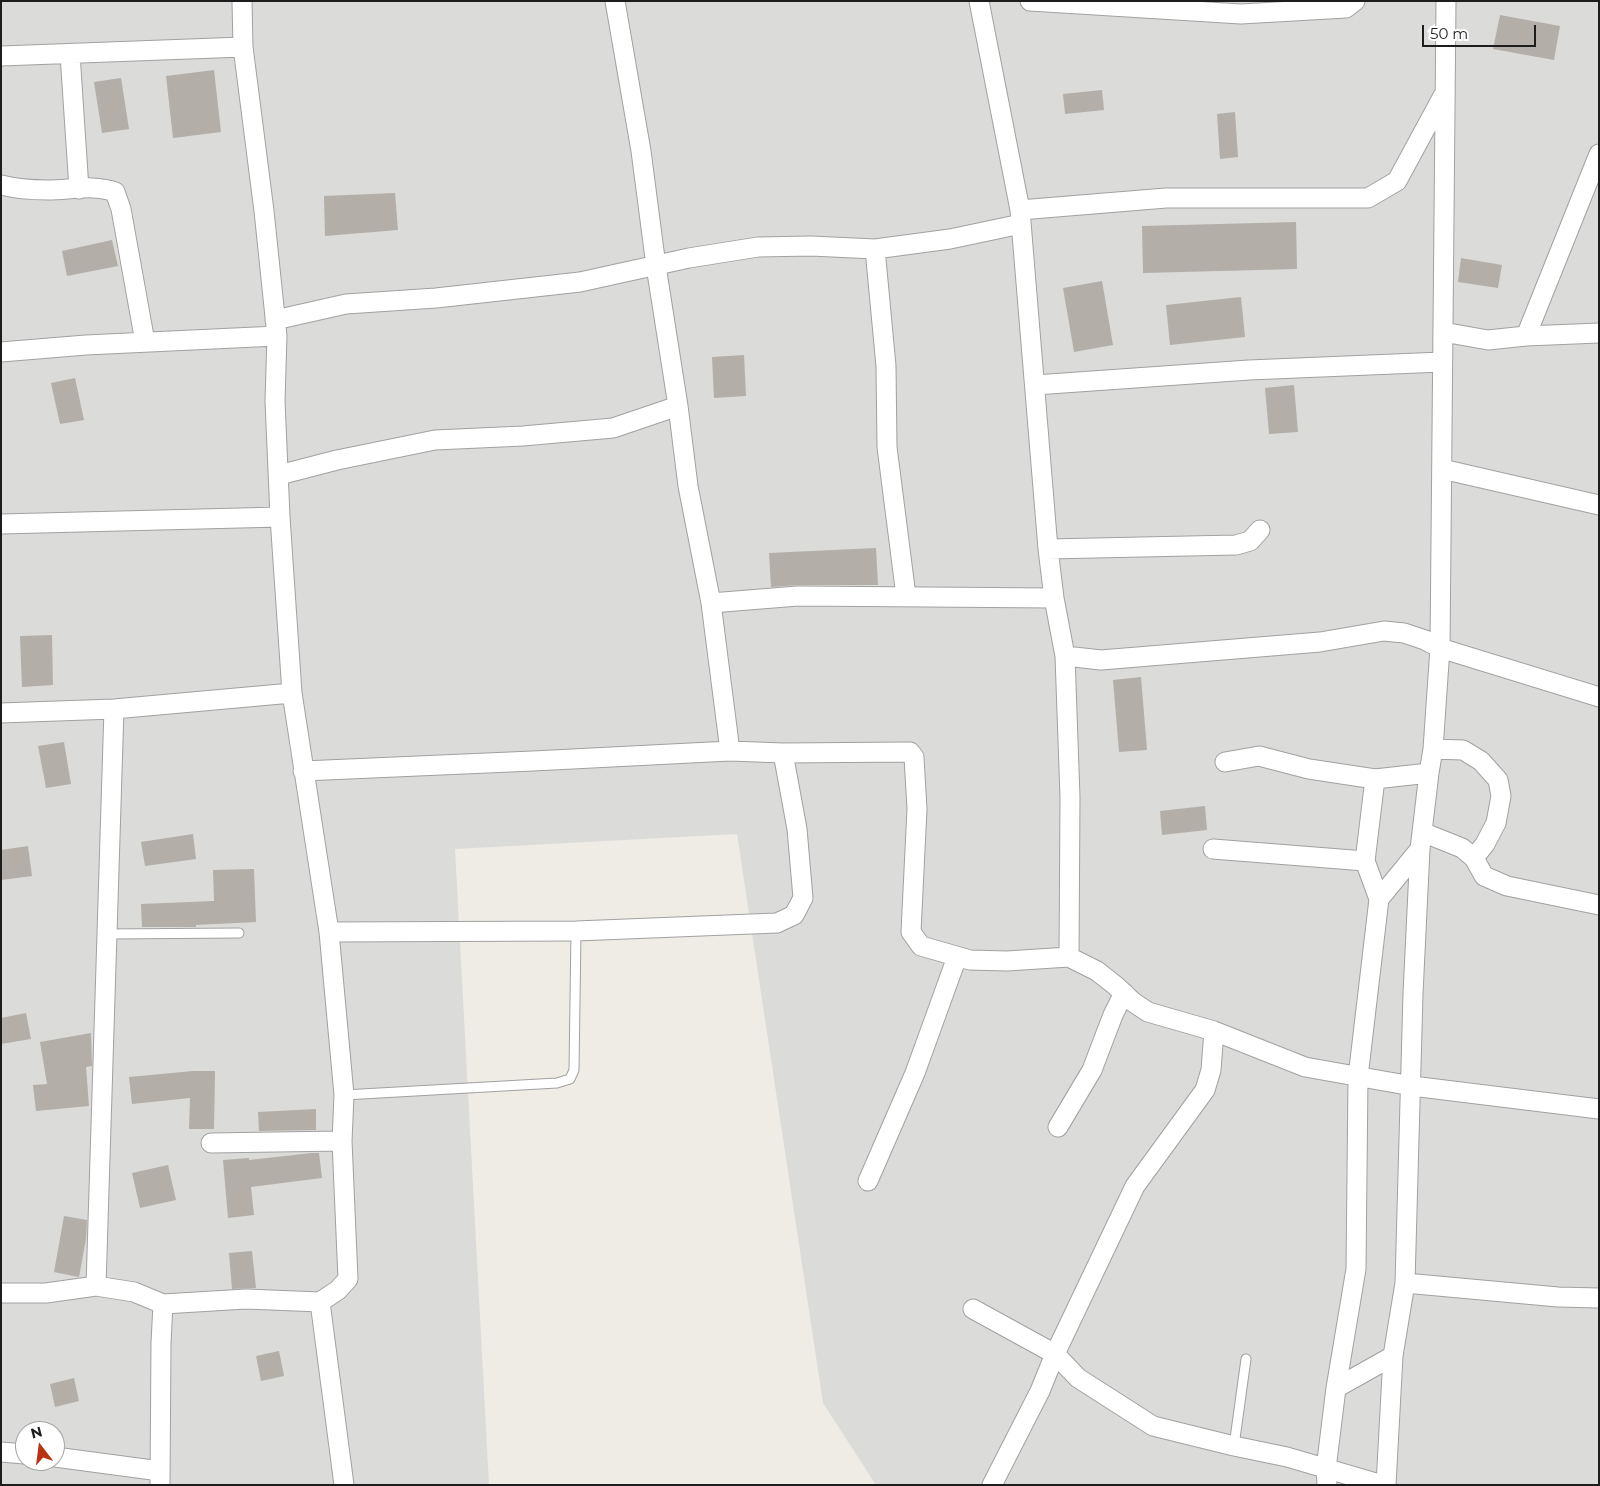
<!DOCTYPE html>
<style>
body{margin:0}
#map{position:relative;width:1600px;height:1486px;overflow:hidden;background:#eeece4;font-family:Montserrat,sans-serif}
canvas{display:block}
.frame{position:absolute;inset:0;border:2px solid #1d1d1d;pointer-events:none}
.north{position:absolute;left:15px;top:1421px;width:50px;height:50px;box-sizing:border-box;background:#fff;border:1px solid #a5a5a5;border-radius:50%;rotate:345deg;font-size:14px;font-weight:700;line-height:20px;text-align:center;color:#1d1d1d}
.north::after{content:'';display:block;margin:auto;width:18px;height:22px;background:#b83213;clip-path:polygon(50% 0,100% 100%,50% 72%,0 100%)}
.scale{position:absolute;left:1422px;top:25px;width:114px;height:22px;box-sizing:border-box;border:2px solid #1d1d1d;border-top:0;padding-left:6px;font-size:15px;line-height:18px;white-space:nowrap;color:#1d1d1d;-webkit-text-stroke:4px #fff;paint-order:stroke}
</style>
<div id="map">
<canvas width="1600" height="1486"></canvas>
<div class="frame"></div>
<div class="north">N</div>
<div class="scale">50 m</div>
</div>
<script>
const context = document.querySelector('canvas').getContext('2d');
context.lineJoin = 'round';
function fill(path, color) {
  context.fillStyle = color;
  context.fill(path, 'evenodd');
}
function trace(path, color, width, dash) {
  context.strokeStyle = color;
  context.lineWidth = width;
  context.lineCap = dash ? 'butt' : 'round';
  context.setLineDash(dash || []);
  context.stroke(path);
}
const residential = new Path2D(`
 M1,1h1598v1484h-723l-53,-82 -86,-569 -282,15 34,636h-488zM25,1431h30v30h-30z`);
const building = new Path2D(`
 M1500,15l60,11 -6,34 -61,-11z
 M214,70l7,62 -48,6 -7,-62z
 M121,78l8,51 -27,4 -8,-51z
 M1102,90l2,20 -39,4 -2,-20z
 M1235,112l3,45 -18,2 -3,-45z
 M395,193l3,37 -73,6 -1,-40z
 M1296,222l1,47 -154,4 -1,-47z
 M112,240l6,26 -51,10 -5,-25z
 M1461,258l41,7 -4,23 -40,-6z
 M1102,281l11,64 -39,7 -11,-64z
 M1241,297l4,40 -75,8 -4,-40z
 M744,355l2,41 -32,2 -2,-41z
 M75,378l9,42 -24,4 -9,-41z
 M1294,385l4,47 -29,2 -4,-46z
 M876,548l2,37h-80l-27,2 -2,-34z
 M52,635l1,50 -31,2 -2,-51z
 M1141,677l6,73 -28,2 -6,-72z
 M64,742l7,42 -25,4 -8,-42z
 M1205,806l2,24 -45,5 -2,-24z
 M193,834l3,25 -51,7 -4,-24z
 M28,846l4,30 -31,4v-30z
 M254,869l2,53 -60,3v2h-54l-1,-23 73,-3 -1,-31z
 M26,1013l5,26 -30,5v-26z
 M91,1033l1,33 -6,1 3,39 -53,5 -3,-26 14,-1 -7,-42z
 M193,1071h22l-1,58h-25l1,-31 -58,6 -3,-27z
 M316,1109v21l-57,1 -1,-19z
 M312,1153h7l3,25 -71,9 3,28 -26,3 -5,-58 26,-2v2z
 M168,1165l8,35 -36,8 -8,-35z
 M64,1216l23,4 -1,19 -7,38 -25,-5z
 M252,1251l4,37 -24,1 -3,-36z
 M279,1351l5,25 -23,5 -5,-25z
 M74,1378l5,23 -24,6 -5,-23z`);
const lane = new Path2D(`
 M108,934l131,-1
 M344,1095l213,-12 13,-4 4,-9 2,-139
 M1234,1446l12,-87`);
const street = new Path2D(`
 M615,1l26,150 15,115 22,140 10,80 23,117 19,148
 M979,1l41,209 28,339 6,49 11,58 5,141 -1,160
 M1030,1l211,13 105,-6 9,-7
 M70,54l9,135
 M1,56l242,-9
 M1,185c15,4 32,5 47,5 22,0 46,-6 67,2l6,17 24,133
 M1020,210l146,-12h202l29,-17 46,-85
 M875,249l11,117 1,81 19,149
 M275,320l71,-16 90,-6 144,-16 109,-24 69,-11 53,-1 64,3 75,-10 71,-15
 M1443,332l45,8 38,-4 73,-3
 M1526,336l73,-182
 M1,352l85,-7 191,-9
 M1035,385l214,-15 193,-8
 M1442,469l157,36
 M279,475l58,-15 98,-20 88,-4 90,-8 65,-22
 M1,524l279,-7
 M1048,549l188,-4 14,-4 10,-11
 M711,603l87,-7 256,2
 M1065,656l36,4 219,-18 64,-11 20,2 21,7 15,8 159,49
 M1,713l113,-4 178,-16
 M1433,749l30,1 18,11 17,19 3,16 -5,27 -11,21 -11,14
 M1225,762l34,-6 50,13 66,10 54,-6
 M303,771l230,-10 197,-10 53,2 127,-1 4,5 3,52 -6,123 10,14 49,14 37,1 62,-4 28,14 19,15 17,16 15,10 66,19 91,36 107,19 187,23
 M1422,832l40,16 12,10 10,18 23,10 92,19
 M1213,849l152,12
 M1379,899l41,-50
 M329,932l247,-1 201,-8 17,-8 9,-17 -6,-69 -14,-76
 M1058,1127l34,-57 21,-55 11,-22
 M211,1143l131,-2
 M868,1181l47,-108 42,-116
 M1405,1283l153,14 41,1
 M96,1286l18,-577
 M1,1293h45l50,-7 38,6 29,12 83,-5 74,3 18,-12 10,-11 -6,-138 2,-46 -15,-163 -37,-239 -12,-176 -5,-116 2,-65 -13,-125 -21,-164 -1,-46
 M320,1302l24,183
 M973,1309l82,45 80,-168 70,-96 6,-20 3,-39
 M1336,1388l57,-32
 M1,1452l24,2
 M55,1457l105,14
 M160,1485l1,-142 2,-39
 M992,1485l48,-94 15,-37 23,24 75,48 81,20 53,11 96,28
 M1327,1485l-1,-16 10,-81 20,-119 2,-192 21,-178 -14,-38 10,-82
 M1386,1485l7,-129 12,-73 8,-289 7,-145 9,-76 4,-24 7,-101 6,-647`);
fill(residential, '#dbdbda');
fill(building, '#b3aea7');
trace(lane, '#a1a1a1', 11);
trace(street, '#a1a1a1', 21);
trace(lane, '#fff', 9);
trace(street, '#fff', 19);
</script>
